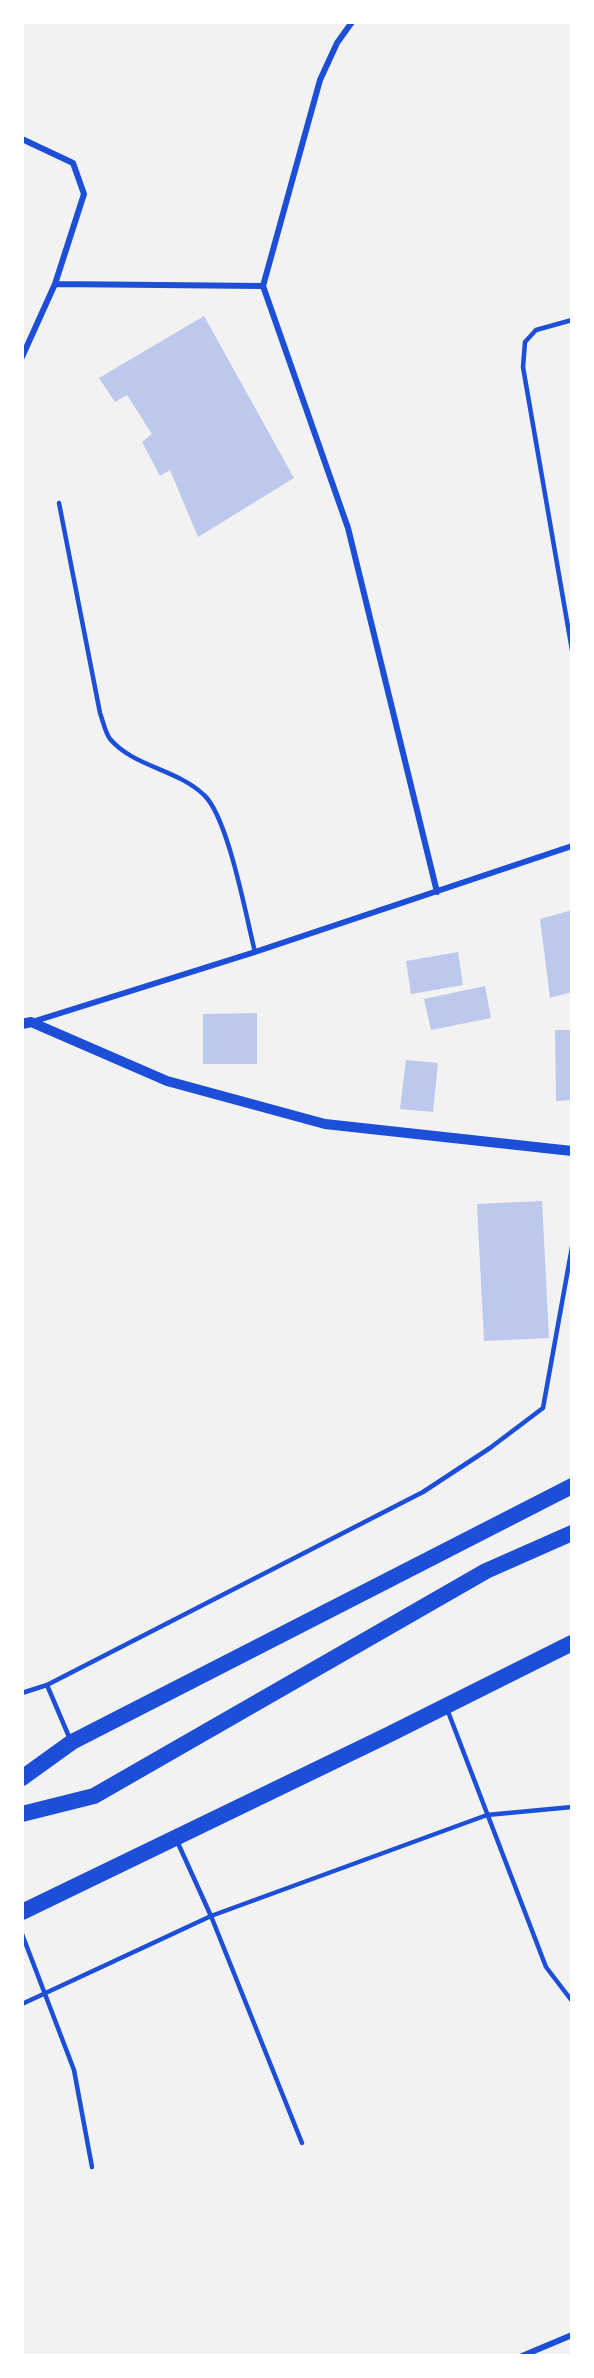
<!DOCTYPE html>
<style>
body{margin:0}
#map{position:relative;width:594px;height:2378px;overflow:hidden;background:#f2f2f2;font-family:Signika,sans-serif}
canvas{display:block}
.frame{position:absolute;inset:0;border:24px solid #fff;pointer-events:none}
</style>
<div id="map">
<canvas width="594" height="2378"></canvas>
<div class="frame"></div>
</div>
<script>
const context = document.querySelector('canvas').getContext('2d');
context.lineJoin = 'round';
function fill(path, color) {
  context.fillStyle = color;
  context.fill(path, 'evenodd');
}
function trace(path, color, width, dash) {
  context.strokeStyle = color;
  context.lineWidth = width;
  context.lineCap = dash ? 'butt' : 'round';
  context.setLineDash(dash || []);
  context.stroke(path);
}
const building = new Path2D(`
 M204,316l90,162 -96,59 -28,-67 -10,6 -18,-34 10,-8 -25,-39 -12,7 -16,-24z
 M572,910v82l-22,6 -10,-79z
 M458,952l5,33 -52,9 -5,-33z
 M485,986l6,32 -60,12 -7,-31z
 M257,1013v51h-54v-50z
 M555,1030h17v70l-16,1z
 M406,1060l32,3 -5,49 -33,-3z
 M542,1201l7,137 -65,3 -7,-137z`);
const service = new Path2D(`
 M572,320l-36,10 -11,12 -2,25 49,283
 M59,503l41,210c3,8 5,19 10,26 24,28 67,30 94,56 24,22 42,121 51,157
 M22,1693l25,-8
 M447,1709l99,258 26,34
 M70,1739l-23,-54 376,-193 67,-44 53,-40 29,-161
 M177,1841l34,75 91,227
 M22,1934l52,136 18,97
 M22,2004l189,-88 276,-101 85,-8`);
const minor = new Path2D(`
 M352,22l-15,21 -17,37 -57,206 85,242 89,364
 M22,139l51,24 11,31 -29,90 -33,73
 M55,284l208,2
 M32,1022l223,-70 317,-106
 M522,2356l50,-21`);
const tertiary = new Path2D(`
 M22,1024l9,-2 136,59 158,43 247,27`);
const trunk = new Path2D(`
 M22,1778l50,-36 500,-256
 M22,1814l72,-18 392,-225 86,-38
 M22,1912l366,-177 184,-92`);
fill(building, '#bdc9ec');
trace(service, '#1d4ed8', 4.5);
trace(minor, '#1d4ed8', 6);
trace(tertiary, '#1d4ed8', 10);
trace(trunk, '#1d4ed8', 16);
</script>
